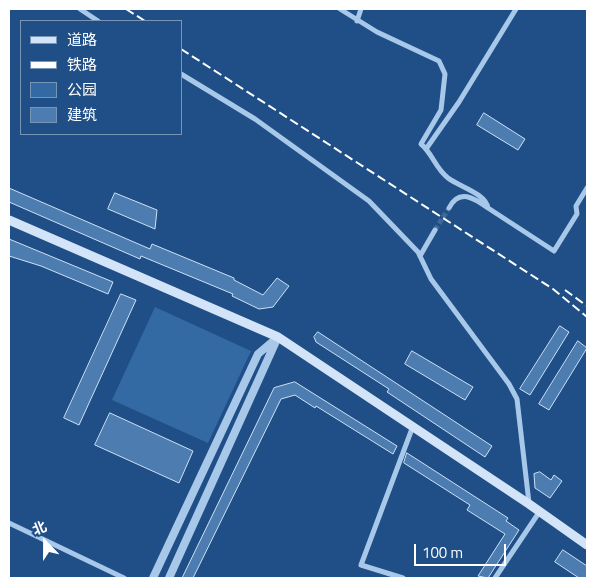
<!DOCTYPE html>
<meta charset="utf-8">
<style>
body{margin:0}
#map{position:relative;width:596px;height:587px;overflow:hidden;background:#1f4f86;font-family:"Titillium Web","Noto Sans SC",sans-serif}
canvas{display:block}
.frame{position:absolute;inset:0;border:10px solid #fff;pointer-events:none}
.legend{position:absolute;left:20px;top:20px;width:162px;height:115px;box-sizing:border-box;background:#1f4f86;border:1px solid #7995b6;margin:0;padding:6px 9px;list-style:none;font-size:15px;color:#fff}
.legend li{display:flex;align-items:center;gap:10px;height:25px}
.legend b{width:25px;border:1px solid #7995b6}
.north{position:absolute;left:20px;top:517px;width:50px;height:50px;-webkit-text-stroke:4px #1f4f86;paint-order:stroke;rotate:338deg;font-size:14px;font-weight:700;line-height:20px;text-align:center;color:#fff}
.north::after{content:'';display:block;margin:auto;width:18px;height:22px;background:#fff;clip-path:polygon(50% 0,100% 100%,50% 72%,0 100%)}
.scale{position:absolute;left:414px;top:544px;width:92px;height:22px;box-sizing:border-box;border:2px solid #fff;border-top:0;padding-left:6px;font-size:15px;line-height:18px;white-space:nowrap;color:#fff;-webkit-text-stroke:4px #1f4f86;paint-order:stroke}
</style>
<div id="map">
<canvas width="596" height="587"></canvas>
<div class="frame"></div>
<ul class="legend">
<li><b style="height:6px;background:#d4e4f8"></b>道路</li>
<li><b style="height:6px;background:#fff"></b>铁路</li>
<li><b style="height:14px;background:#336aa3"></b>公园</li>
<li><b style="height:14px;background:#4c7cb0"></b>建筑</li>
</ul>
<div class="north">北</div>
<div class="scale">100 m</div>
</div>
<script>
const context = document.querySelector('canvas').getContext('2d');
context.lineJoin = 'round';
function fill(path, color) {
  context.fillStyle = color;
  context.fill(path, 'evenodd');
}
function trace(path, color, width, dash) {
  context.strokeStyle = color;
  context.lineWidth = width;
  context.lineCap = dash ? 'butt' : 'round';
  context.setLineDash(dash || []);
  context.stroke(path);
}
const green = new Path2D(`
 M155,307l96,44 -43,92 -96,-43z`);
const building = new Path2D(`
 M484,113l41,26 -7,11 -41,-25z
 M9,188l141,61 2,-5 82,34v2l29,15 14,-17 12,8 -16,21 -14,2 -27,-13 1,-2 -92,-38 -1,3 -131,-57z
 M115,193l42,17 -2,19 -47,-20z
 M9,239l104,43 -5,12 -67,-28 -32,-10z
 M121,294l15,6 -57,125 -15,-7z
 M560,326l9,6 -39,63 -10,-6z
 M318,332l174,114 -7,11 -98,-65 2,-3 -73,-47 -2,-5z
 M578,341l9,7 -38,62 -10,-6z
 M412,351l61,36 -8,13 -60,-36z
 M295,382l102,64 -4,8 -77,-48 -1,2 -20,-13 -14,4 -88,179h-11l92,-190z
 M110,413l83,38 -14,32 -84,-38z
 M407,453l101,65 -2,3 13,9 -31,48 -10,-2 27,-42 -38,-24 3,-5 -66,-42z
 M540,472l11,8 3,-5 8,6 -12,17 -15,-10 -1,-14z
 M563,550l24,16v12h-8l-24,-16z`);
const minorTunnel = new Path2D(`
 M435,230l14,-22`);
const minor = new Path2D(`
 M80,9l18,12
 M340,9l37,23 62,29 6,13 -4,36 -20,34c12,10 14,24 27,34 12,9 37,15 40,30l66,43 23,-37 -1,-8 11,-18
 M357,21l4,-12
 M181,74l74,45 114,82 49,51 13,27 78,105 8,15 12,104
 M426,149l33,-47 57,-93
 M449,208c10,-20 25,-10 39,0
 M420,256l15,-26
 M9,523l115,55
 M403,578l-42,-13 52,-139
 M495,578l45,-67`);
const tertiary = new Path2D(`
 M153,578l105,-224 20,-17
 M169,578l108,-239`);
const secondary = new Path2D(`
 M9,220l269,117 251,167 58,41`);
const rail = new Path2D(`
 M126,9l19,12
 M181,49l372,240 34,28
 M565,290l22,16`);
fill(green, '#336aa3');
fill(building, '#4c7cb0');
trace(building, '#cde1f7', 1);
trace(minorTunnel, '#416998', 5, [5, 2.5]);
trace(minor, '#a8c8ea', 5);
trace(tertiary, '#a8c8ea', 8);
trace(secondary, '#d4e4f8', 9);
trace(rail, '#fff', 2, [9, 4]);
</script>
